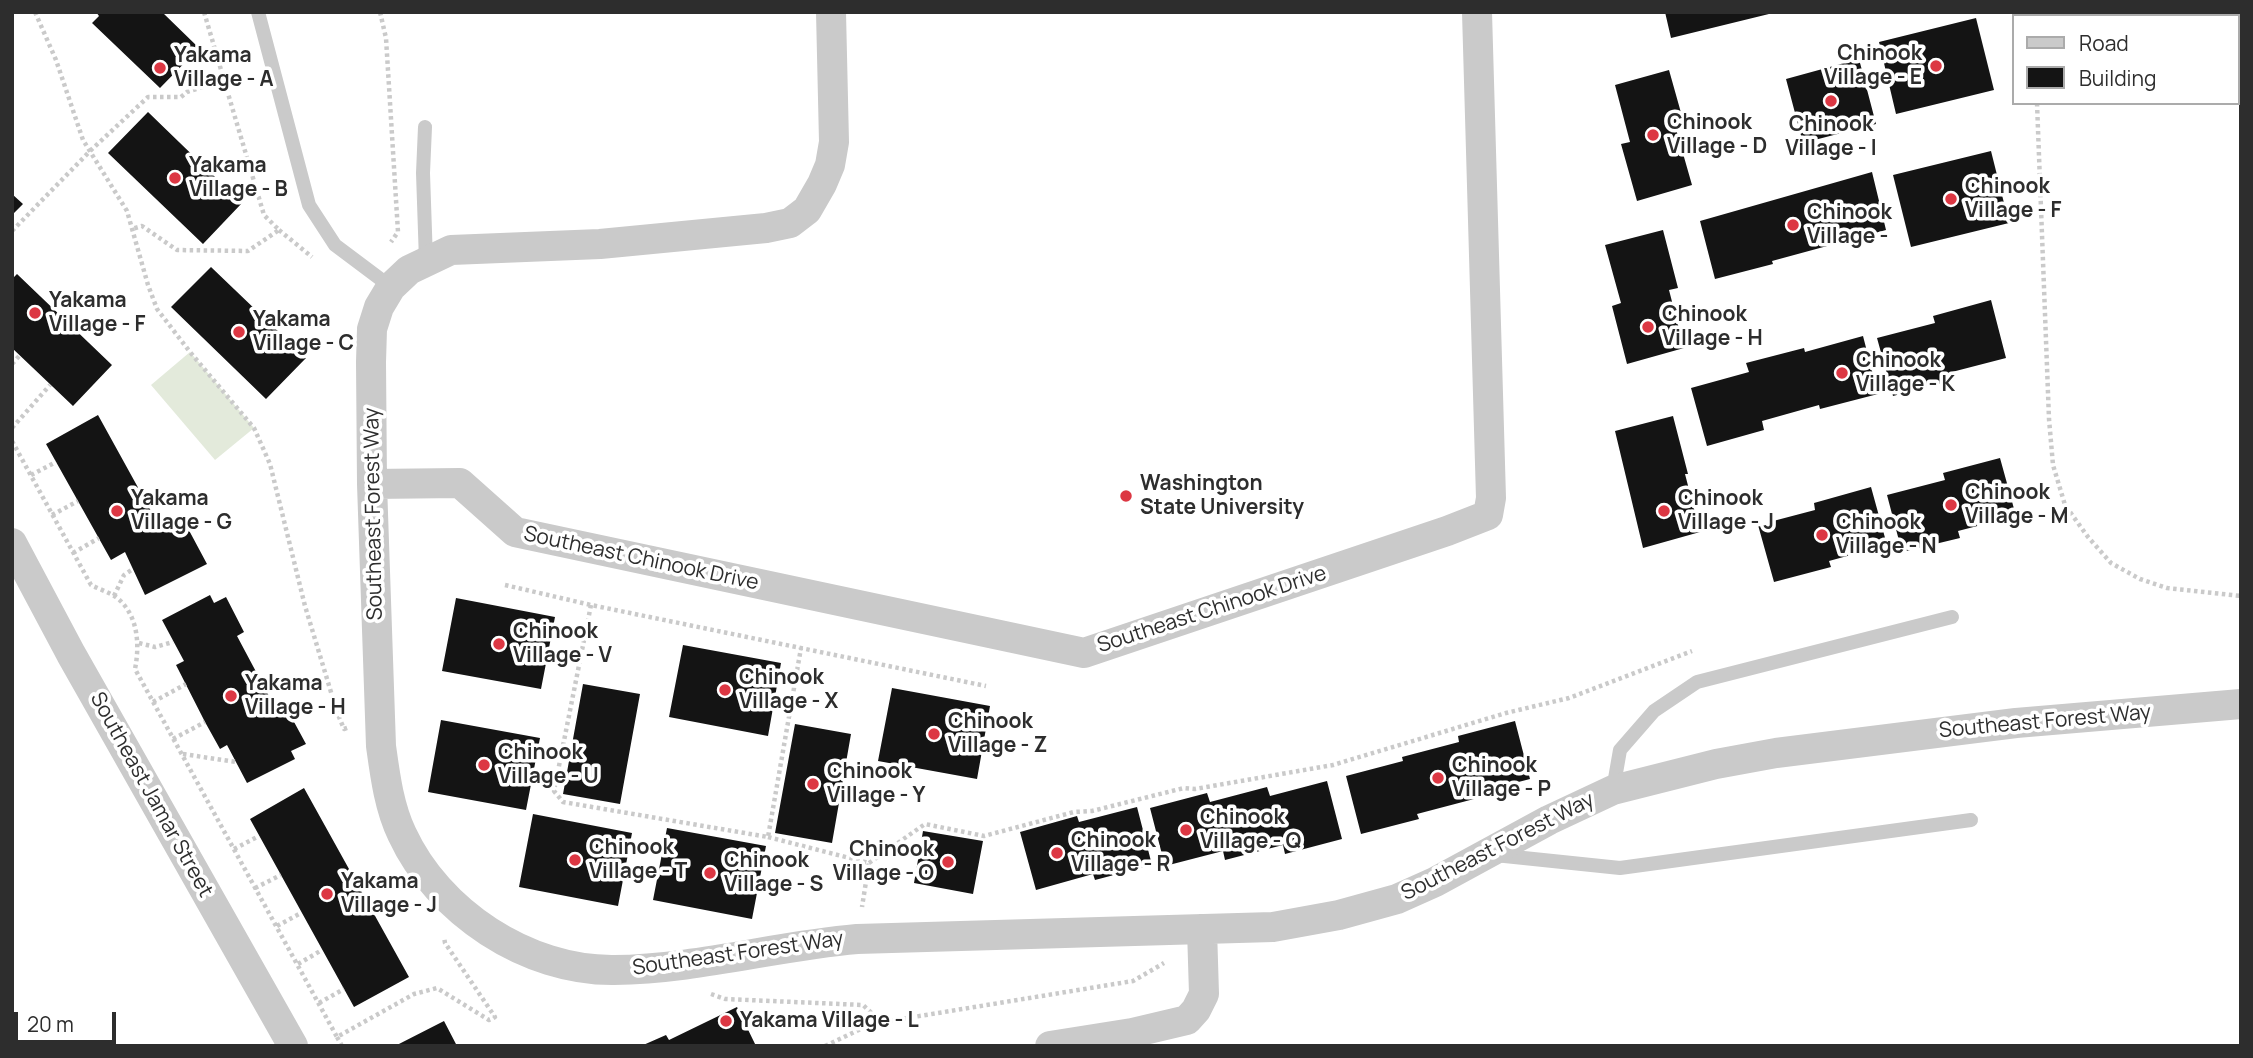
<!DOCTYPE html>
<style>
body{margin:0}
#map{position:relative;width:2253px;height:1058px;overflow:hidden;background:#fff;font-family:Manrope,sans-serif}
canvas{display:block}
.frame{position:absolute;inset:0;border:14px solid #2d2d2d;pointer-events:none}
.legend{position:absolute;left:2012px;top:14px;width:228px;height:91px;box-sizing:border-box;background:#fff;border:2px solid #ababab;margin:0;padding:9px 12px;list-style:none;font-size:21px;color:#2d2d2d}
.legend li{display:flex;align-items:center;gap:14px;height:35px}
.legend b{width:35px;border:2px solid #ababab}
.scale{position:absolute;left:14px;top:1012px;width:102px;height:32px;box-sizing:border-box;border:4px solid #2d2d2d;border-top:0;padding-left:9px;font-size:21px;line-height:24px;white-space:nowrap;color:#2d2d2d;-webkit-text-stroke:5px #fff;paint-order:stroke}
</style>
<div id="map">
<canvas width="2253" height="1058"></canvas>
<div class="frame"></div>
<ul class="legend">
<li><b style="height:9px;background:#cacaca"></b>Road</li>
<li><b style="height:19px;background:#141414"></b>Building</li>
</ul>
<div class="scale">20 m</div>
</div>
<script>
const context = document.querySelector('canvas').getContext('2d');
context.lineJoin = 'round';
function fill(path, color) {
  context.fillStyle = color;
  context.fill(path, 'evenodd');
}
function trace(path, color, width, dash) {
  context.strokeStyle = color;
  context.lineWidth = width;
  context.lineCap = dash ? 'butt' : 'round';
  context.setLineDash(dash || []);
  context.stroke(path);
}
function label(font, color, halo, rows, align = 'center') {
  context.font = font + ' Manrope,sans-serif';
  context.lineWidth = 7;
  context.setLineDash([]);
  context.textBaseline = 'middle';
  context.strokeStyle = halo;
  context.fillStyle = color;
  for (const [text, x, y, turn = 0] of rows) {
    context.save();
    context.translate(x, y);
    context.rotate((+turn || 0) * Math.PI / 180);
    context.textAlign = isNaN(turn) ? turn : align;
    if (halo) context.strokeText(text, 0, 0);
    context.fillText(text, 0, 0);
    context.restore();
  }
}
const green = new Path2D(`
 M190,352l64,76 -39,32 -64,-75z`);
const building = new Path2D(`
 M96,12h66l37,36 -39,40 -68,-65 7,-7z
 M1665,12h108v1l-102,25z
 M1976,18l18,72 -98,24 -17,-72z
 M1859,59l17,65 -73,19 -17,-64z
 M1669,70l16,57 -9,2 16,56 -55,16 -16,-57 9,-2 -15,-57z
 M148,112l94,91 -39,41 -95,-91z
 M1991,151l18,72 -98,24 -18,-72z
 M1872,172l14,58 -114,31 1,3 -58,15 -15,-58z
 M12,194l11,10 -11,11z
 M1663,230l15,58 -9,2 15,58 -57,16 -15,-58 9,-3 -16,-58z
 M211,267l95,91 -40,41 -95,-92z
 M17,274l95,91 -39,41 -61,-58v-69z
 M1991,300l15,58 -58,15 2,8 -57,15 -16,-58 58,-15 -2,-7z
 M1863,336l15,58 -58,15 -1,-4 -57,16 2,9 -57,16 -16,-58 58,-16 -3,-9 58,-15 1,4z
 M98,415l64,116 22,-10 23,43 -62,31 -20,-43 -14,8 -65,-116z
 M1673,416l15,58h-3l15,58 -57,16 -28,-117z
 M2000,458l16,58 -58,15 2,7 -58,14 -15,-57 58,-15 -2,-7z
 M1871,487l16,58 -58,16 2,6 -57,15 -16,-57 57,-15 -1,-7z
 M210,595l4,8 12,-6 18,35 -7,4 41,77 9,-4 19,35 -15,7 4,8 -48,24 -20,-38 -7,4 -15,-27 -29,-57 8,-4 -22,-41z
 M456,598l99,19 -14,72 -99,-18z
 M683,645l98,18 -13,73 -99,-19z
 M583,684l57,10 -20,110 -57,-10z
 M892,688l98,18 -13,73 -99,-18z
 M441,720l99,18 -14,72 -98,-18z
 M1515,721l15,58 -58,15 2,5 -57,15 2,5 -58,15 -15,-58 57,-15 -1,-4 57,-15 -1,-6z
 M795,724l56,10 -19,109 -57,-10z
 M1327,781l15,58 -57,15 -2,-9 -58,15 -2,-9 -58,15 -15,-58 57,-15 3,9 57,-15 3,9z
 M304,788l105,189 -55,30 -104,-188z
 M1137,807l15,58 -57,15 -2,-6 -57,16 -16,-58 57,-16 2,6z
 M533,814l99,19 -14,73 -99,-19z
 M667,828l99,18 -14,73 -99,-19z
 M923,831l60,10 -10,53 -59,-11z
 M737,1007l19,39h-115l25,-11 3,5z
 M444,1021l13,25h-62z`);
const path = new Path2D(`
 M35,12l21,48 27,80 44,71 21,74 9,24 33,43 64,76 16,36 35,142 32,106 7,17 6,-2
 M204,12l20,68
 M380,12l6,26 12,194 -7,10
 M2034,12v4
 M2037,103l12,316 4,46 12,40 23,32 23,26 29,16 27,9 74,8
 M279,230l33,27
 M12,231l78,-80 58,-54h33l6,-5 37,-12 40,135 15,15 -31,21 -71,-1 -35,-24 -10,3
 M12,364l8,-9
 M12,428l38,-43
 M12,441l79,144c8,4 17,7 25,12 22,17 24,47 19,72l202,368 77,-43 23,-6 52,32 6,-3 -50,-74 -1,-6
 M31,475l25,-13
 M52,515l26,-14
 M73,553l26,-15
 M505,585l86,20 395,81
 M114,596l10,-21 9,-6
 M591,605l-37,186 9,11 205,35 33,-189
 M139,643l16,4 18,-5
 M153,702l33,-18
 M173,739l32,-17
 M183,754l53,8
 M768,837l101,26 -7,44
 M234,849l25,-13
 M869,863l56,-39 59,12 90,-24 18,-1 92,-23 11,1 138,-24 173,-52 63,-15 123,-47
 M255,888l26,-13
 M277,926l24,-13
 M298,964l24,-14
 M711,994l14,5 138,6 18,17
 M319,1003l25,-14
 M337,1037l5,9
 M825,1046l46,-22 262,-43 31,-18`);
const service = new Path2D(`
 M258,12l51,193 26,40 56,42
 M425,127l-2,46 3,88
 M1613,790l7,-40 34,-39 43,-29 255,-65
 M1495,855l125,13 351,-48`);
const minor = new Path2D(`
 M831,12l3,130 -4,23 -8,19 -15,26 -17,13 -24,5 -166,16 -149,6 -42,20 -18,17 -12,20 -7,22 -1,33 1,122 9,262c4,29 8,61 21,88 36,78 125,137 212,136 82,-1 162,-24 243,-31l416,-12 66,-12 58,-16 38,-17 114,-62 64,-30 103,-26 60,-11 240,-30 225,-19
 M372,484l88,-1 55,49 569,121 363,-122 41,-16 3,-17 -14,-486
 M12,543l59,111 222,392
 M1050,1046l82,-13 55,-13 9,-10 8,-16 -2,-65`);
const markers = [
 [1936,66,7,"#dc3743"],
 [160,68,7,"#dc3743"],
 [1831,101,7,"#dc3743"],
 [1653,135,7,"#dc3743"],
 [175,178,7,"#dc3743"],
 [1951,199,7,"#dc3743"],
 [1793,225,7,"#dc3743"],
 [35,313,7,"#dc3743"],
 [1648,327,7,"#dc3743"],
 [239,332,7,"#dc3743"],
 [1842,373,7,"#dc3743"],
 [1126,496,7,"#dc3743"],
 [1951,505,7,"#dc3743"],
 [117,511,7,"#dc3743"],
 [1664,511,7,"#dc3743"],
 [1822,535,7,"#dc3743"],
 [499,644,7,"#dc3743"],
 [725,690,7,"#dc3743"],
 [231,696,7,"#dc3743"],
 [934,734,7,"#dc3743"],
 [484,765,7,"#dc3743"],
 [1438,778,7,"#dc3743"],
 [813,784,7,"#dc3743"],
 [1186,830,7,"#dc3743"],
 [1057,853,7,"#dc3743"],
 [575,860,7,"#dc3743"],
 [948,862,7,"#dc3743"],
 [710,873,7,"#dc3743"],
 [327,894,7,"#dc3743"],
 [726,1021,7,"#dc3743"]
];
const poiNames = [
 ["Chinook",1922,54,"right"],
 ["Village - E",1922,78,"right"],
 ["Yakama",174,56],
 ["Village - A",174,80],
 ["Chinook",1667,123],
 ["Village - D",1667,147],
 ["Chinook",1831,125,"center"],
 ["Village - I",1831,149,"center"],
 ["Yakama",189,166],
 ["Village - B",189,190],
 ["Chinook",1965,187],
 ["Village - F",1965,211],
 ["Chinook",1807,213],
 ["Village -",1807,237],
 ["Yakama",49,301],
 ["Village - F",49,325],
 ["Chinook",1662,315],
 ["Village - H",1662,339],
 ["Yakama",253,320],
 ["Village - C",253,344],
 ["Chinook",1856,361],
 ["Village - K",1856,385],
 ["Washington",1140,484],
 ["State University",1140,508],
 ["Chinook",1965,493],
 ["Village - M",1965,517],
 ["Yakama",131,499],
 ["Village - G",131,523],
 ["Chinook",1678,499],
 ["Village - J",1678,523],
 ["Chinook",1836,523],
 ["Village - N",1836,547],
 ["Chinook",513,632],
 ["Village - V",513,656],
 ["Chinook",739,678],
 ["Village - X",739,702],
 ["Yakama",245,684],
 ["Village - H",245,708],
 ["Chinook",948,722],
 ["Village - Z",948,746],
 ["Chinook",498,753],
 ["Village - U",498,777],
 ["Chinook",1452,766],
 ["Village - P",1452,790],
 ["Chinook",827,772],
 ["Village - Y",827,796],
 ["Chinook",1200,818],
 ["Village - Q",1200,842],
 ["Chinook",1071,841],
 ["Village - R",1071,865],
 ["Chinook",589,848],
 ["Village - T",589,872],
 ["Chinook",934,850,"right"],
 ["Village - O",934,874,"right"],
 ["Chinook",724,861],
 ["Village - S",724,885],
 ["Yakama",341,882],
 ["Village - J",341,906],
 ["Yakama Village - L",740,1021]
];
const streetNames = [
 ["Southeast Forest Way",374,514,-91],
 ["Southeast Chinook Drive",641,559,12],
 ["Southeast Chinook Drive",1212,610,-18],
 ["Southeast Forest Way",2045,722,-5],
 ["Southeast Jamar Street",151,795,61],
 ["Southeast Forest Way",1498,847,-27],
 ["Southeast Forest Way",738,954,-8]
];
fill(green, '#e3eadb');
fill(building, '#141414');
trace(path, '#cacaca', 4.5, [3.5, 3.5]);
trace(service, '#cacaca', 14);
trace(minor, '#cacaca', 30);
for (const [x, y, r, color] of markers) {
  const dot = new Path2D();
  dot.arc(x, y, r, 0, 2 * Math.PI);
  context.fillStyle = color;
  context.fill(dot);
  trace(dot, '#fff', 2.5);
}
label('bold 21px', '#2d2d2d', '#fff', poiNames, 'left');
label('21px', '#2d2d2d', '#fff', streetNames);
</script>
